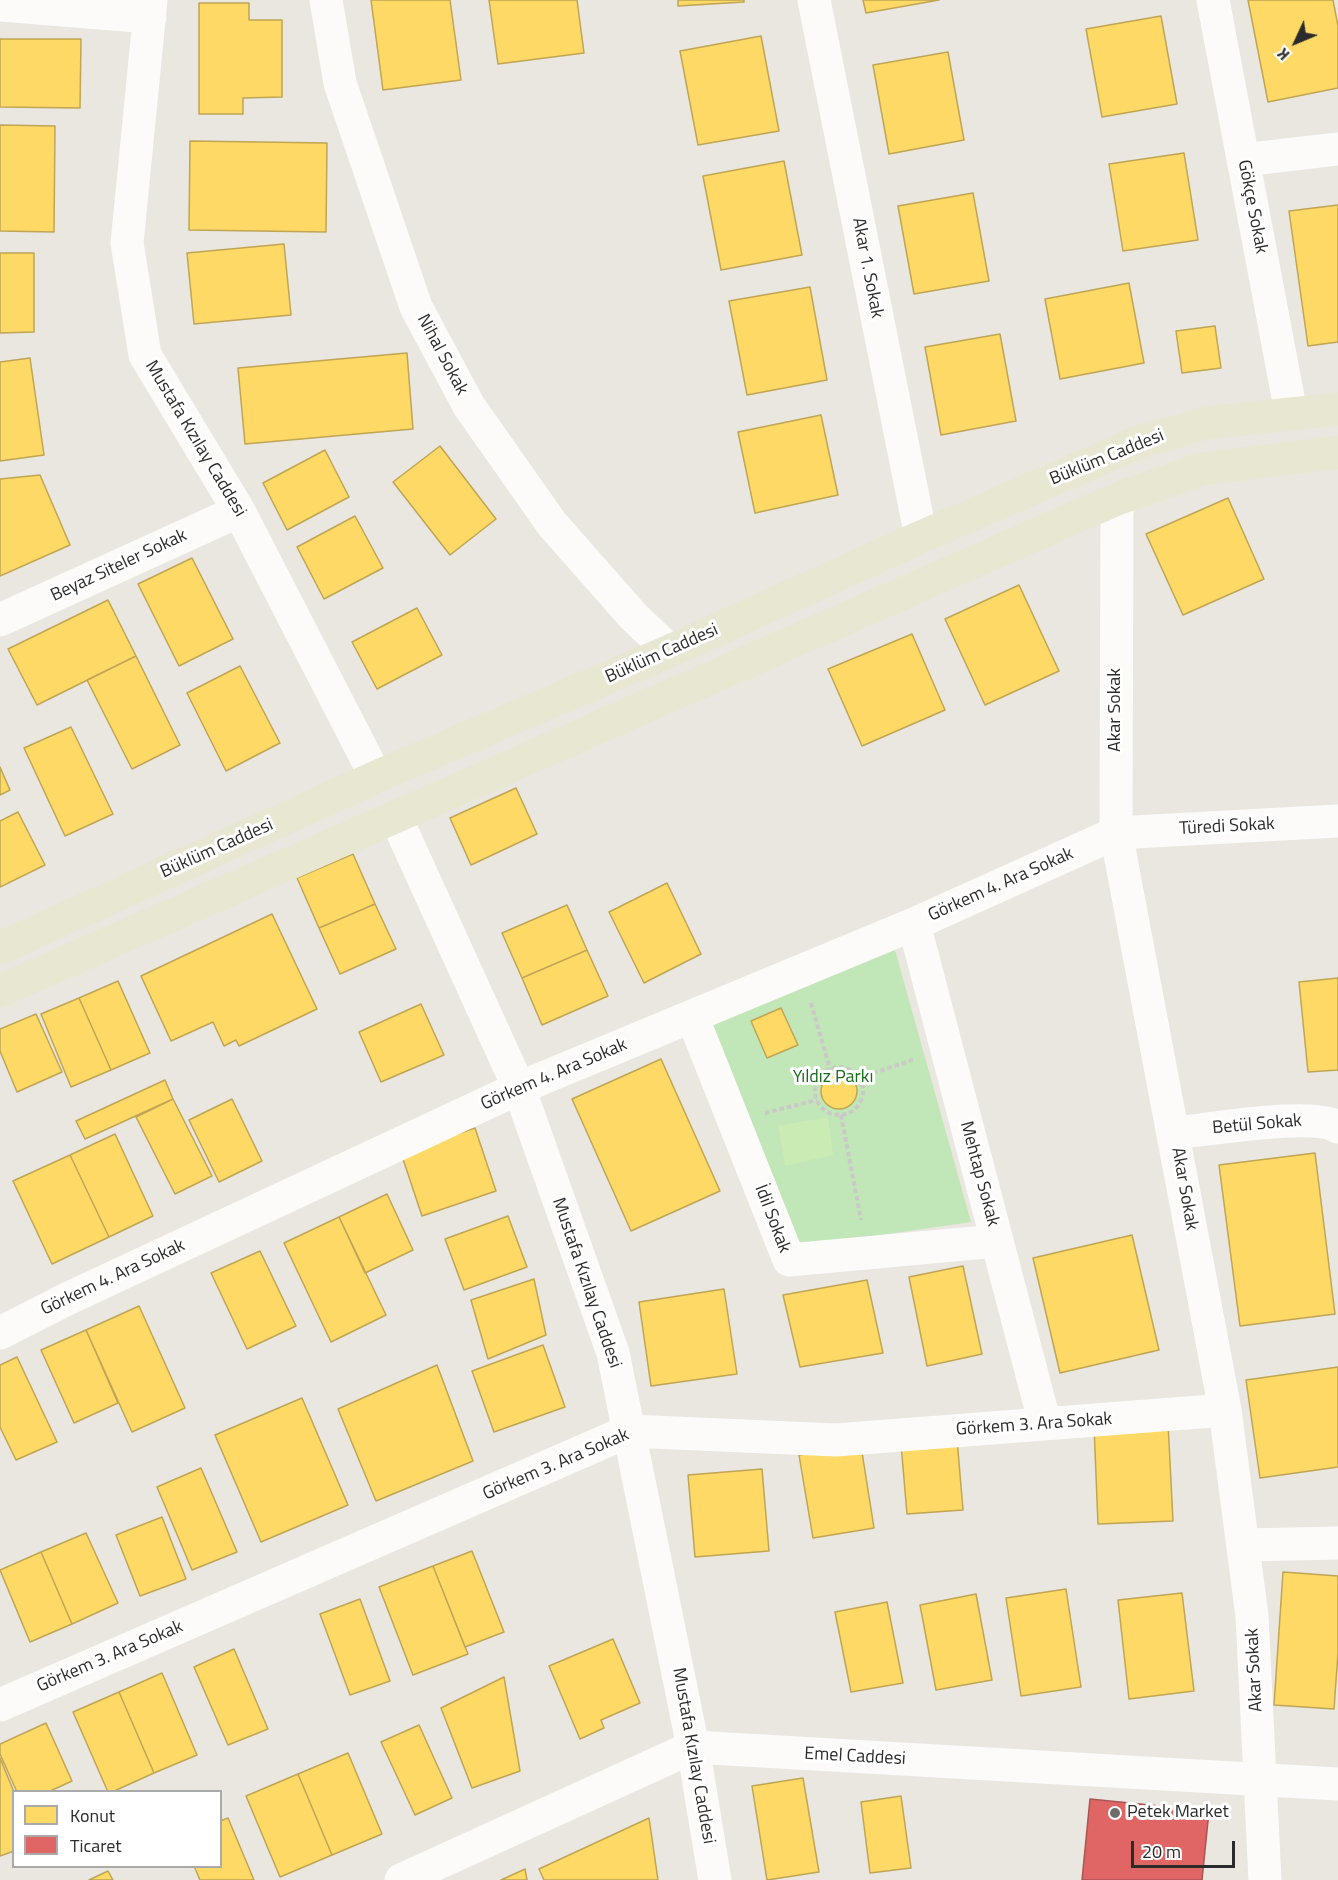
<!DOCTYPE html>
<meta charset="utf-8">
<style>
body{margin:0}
#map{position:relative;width:1338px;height:1880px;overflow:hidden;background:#e9e7e0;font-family:"Titillium Web",sans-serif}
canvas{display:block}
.legend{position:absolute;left:12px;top:1790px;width:210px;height:78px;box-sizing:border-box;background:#fff;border:2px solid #aaa;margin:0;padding:8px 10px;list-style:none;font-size:18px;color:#2b2b2b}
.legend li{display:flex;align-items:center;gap:12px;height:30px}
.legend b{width:30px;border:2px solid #aaa}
.north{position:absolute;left:1266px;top:12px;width:60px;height:60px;-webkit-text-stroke:4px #fff;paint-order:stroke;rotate:226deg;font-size:16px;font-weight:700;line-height:24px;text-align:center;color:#2b2b2b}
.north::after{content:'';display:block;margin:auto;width:21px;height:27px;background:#2b2b2b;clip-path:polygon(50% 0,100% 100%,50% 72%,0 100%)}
.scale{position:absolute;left:1131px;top:1841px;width:104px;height:27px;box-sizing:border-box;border:3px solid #2b2b2b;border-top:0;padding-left:8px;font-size:18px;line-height:21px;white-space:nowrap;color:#2b2b2b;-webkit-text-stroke:4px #fff;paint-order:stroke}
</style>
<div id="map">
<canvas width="1338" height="1880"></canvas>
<ul class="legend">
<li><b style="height:16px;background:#ffd966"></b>Konut</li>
<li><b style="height:16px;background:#e06666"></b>Ticaret</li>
</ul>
<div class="north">K</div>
<div class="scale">20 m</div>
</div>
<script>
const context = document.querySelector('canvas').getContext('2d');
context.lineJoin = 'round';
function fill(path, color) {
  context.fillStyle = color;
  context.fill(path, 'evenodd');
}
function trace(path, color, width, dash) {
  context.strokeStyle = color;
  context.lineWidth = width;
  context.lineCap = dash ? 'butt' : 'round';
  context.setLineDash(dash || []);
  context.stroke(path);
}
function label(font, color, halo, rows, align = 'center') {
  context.font = font + ' "Titillium Web",sans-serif';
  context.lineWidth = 6;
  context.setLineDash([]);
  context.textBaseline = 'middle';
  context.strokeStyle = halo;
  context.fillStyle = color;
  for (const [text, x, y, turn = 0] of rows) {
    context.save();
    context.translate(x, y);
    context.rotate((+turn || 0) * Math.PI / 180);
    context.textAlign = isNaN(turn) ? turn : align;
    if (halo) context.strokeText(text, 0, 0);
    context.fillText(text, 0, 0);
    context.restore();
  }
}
const green = new Path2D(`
 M895,950l76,272 -173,25 -88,-221z`);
const pitch = new Path2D(`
 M828,1117l5,38 -48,11 -7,-40z`);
const homes = new Path2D(`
 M371,0h79l11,80 -78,10z
 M489,0h88l7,53 -86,11z
 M678,0h66v2l-66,4z
 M863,0h76l-73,13z
 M1248,0h85l5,26v62l-70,14z
 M199,3h50v17h33v77l-39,1v16h-44z
 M1161,16l16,88 -75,13 -16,-88z
 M761,36l18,95 -81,14 -18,-94z
 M0,39h81l-1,69 -80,-1z
 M948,52l16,88 -75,14 -16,-89z
 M0,125l55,1 -1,106 -54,-1z
 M190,141l137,2 -1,89 -137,-2z
 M1184,153l14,87 -75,11 -14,-87z
 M784,161l18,94 -81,15 -18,-94z
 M973,193l16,88 -75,13 -16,-88z
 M1338,205v137l-30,4 -19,-135z
 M284,244l7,71 -97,9 -7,-71z
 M0,253h34v79l-34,1z
 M1129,283l15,80 -84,16 -15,-80z
 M810,287l17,93 -80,15 -18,-94z
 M1215,326l6,42 -39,5 -6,-42z
 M1000,334l16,87 -75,14 -16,-88z
 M407,353l6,76 -168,15 -7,-76z
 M30,358l14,97 -44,6v-99z
 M821,415l17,80 -83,18 -17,-81z
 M440,446l56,73 -46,36 -57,-73z
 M325,450l24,47 -62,33 -24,-47z
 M40,475l30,70 -70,31v-97z
 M1228,498l36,81 -81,36 -37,-81z
 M355,516l28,52 -59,31 -27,-52z
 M192,558l41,81 -54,27 -41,-82z
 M1019,585l40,86 -74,34 -40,-86z
 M108,600l28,56 -99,49 -29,-56z
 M417,608l25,47 -65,34 -25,-47z
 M912,634l33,76 -83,36 -34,-77z
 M136,656l44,89 -48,24 -45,-89z
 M240,666l40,77 -54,28 -39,-78z
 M71,727l42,87 -48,22 -41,-88z
 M0,767l10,23 -10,5z
 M516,788l21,46 -66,31 -21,-47z
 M18,812l27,53 -45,22v-66z
 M353,854l22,50 -56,24 -22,-50z
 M667,883l34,71 -57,29 -35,-71z
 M375,904l21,45 -56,25 -21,-46z
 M567,905l20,45 -65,28 -20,-45z
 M272,914l45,95 -78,37 -3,-6 -12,6 -11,-24 -42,19 -30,-65z
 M587,950l21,46 -66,29 -20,-47z
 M1338,978v92l-30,2 -9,-90z
 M118,981l32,72 -39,17 -32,-72z
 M79,998l32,72 -40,17 -30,-73z
 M421,1004l23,51 -63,27 -22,-50z
 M781,1008l17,37 -31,13 -16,-37z
 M36,1014l26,58 -45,20 -17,-41v-22z
 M661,1059l59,132 -89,40 -59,-132z
 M821 1091a18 18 0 1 1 36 0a18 18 0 1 1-36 0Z
 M165,1080l8,19 -88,40 -9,-18z
 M173,1099l39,77 -37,18 -39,-77z
 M232,1099l30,62 -43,21 -30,-62z
 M475,1128l21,63 -74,25 -21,-63z
 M115,1134l38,82 -44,21 -39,-82z
 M1315,1153l20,161 -95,12 -21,-161z
 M70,1155l39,82 -57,27 -39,-83z
 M387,1194l26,56 -48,23 -26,-56z
 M508,1216l19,51 -63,23 -19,-51z
 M339,1217l47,98 -55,27 -47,-99z
 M1132,1235l27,115 -99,23 -27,-115z
 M260,1251l36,75 -49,23 -36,-76z
 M963,1266l19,88 -55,12 -18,-89z
 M534,1279l12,56 -58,24 -17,-59z
 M867,1280l16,73 -83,14 -17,-72z
 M724,1289l13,85 -86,12 -12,-84z
 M139,1306l46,102 -53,24 -46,-102z
 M86,1330l32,73 -44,20 -33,-73z
 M543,1345l22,62 -71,25 -22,-61z
 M17,1357l40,85 -41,18 -16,-33v-62z
 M437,1365l36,96 -97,40 -38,-92z
 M1338,1367v100l-78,11 -14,-98z
 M302,1398l46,107 -87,37 -46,-107z
 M1168,1423l5,98 -75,3 -4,-98z
 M957,1439l6,71 -56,4 -6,-70z
 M861,1446l13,82 -61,10 -14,-83z
 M201,1468l36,84 -45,18 -35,-83z
 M762,1469l7,82 -74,6 -7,-82z
 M162,1517l24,62 -46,17 -24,-61z
 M86,1533l32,70 -46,21 -31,-72z
 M472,1551l32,81 -39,15 -32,-81z
 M41,1552l31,72 -42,18 -30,-72z
 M433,1566l35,88 -55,21 -34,-88z
 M1283,1572l55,4v77l-4,56 -60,-4z
 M1066,1589l15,98 -60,9 -15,-98z
 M1182,1593l12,98 -65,8 -11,-99z
 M976,1594l16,86 -56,10 -16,-85z
 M360,1599l30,82 -40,14 -30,-81z
 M887,1602l16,81 -52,9 -16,-80z
 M613,1639l27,64 -39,17 3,8 -24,11 -31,-73z
 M234,1649l34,80 -40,16 -34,-78z
 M162,1673l35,82 -43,18 -35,-81z
 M504,1677l16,94 -48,17 -31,-80z
 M119,1692l35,81 -42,19h-4l-35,-80z
 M46,1723l26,58 -24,11h-31l-17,-38v-10z
 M419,1725l33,73 -37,17 -34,-73z
 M348,1753l34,81 -50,21 -34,-81z
 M0,1758l14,34v59l-14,5z
 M298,1774l34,81 -52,22 -34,-81z
 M803,1778l16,94 -52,8 -15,-94z
 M901,1796l10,72 -41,5 -9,-71z
 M228,1818l26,62h-54l-6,-14h26v-45z
 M649,1818l9,62h-114l-5,-11z
 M525,1869l2,11h-26z
 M108,1871l5,9h-24z`);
const shops = new Path2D(`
 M1090,1799l119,12 -7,69h-120z`);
const path = new Path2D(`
 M811,1003l19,66
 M815 1091a24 24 0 1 1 48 0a24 24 0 1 1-48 0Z
 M859,1078l56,-19
 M765,1113l52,-13
 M841,1115l20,105`);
const minor = new Path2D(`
 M151,0l-24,243 18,112 94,156 137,266
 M326,0l14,83 76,224 53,99 83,118 82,93 36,34
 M814,0l107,537
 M1213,0l78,413
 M0,5l150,12
 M1243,160l95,-11
 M1117,499l-1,334 109,577 27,206 13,264
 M0,620l239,-109
 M396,818l123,270 94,265 80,394 22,133
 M914,924l131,500
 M692,1016l97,244 208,-19
 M1174,1133c33,-3 139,-22 164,-6
 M0,1333l67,-34 452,-211 395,-164 202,-91 222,-12
 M1243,1545l95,-2
 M0,1705l629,-274 207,9 389,-30
 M401,1880l292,-133 645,37`);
const major = new Path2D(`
 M0,948l376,-171 294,-126 251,-114 218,-95 67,-19 132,-14
 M0,991l1117,-492 85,-30 136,-17`);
const markers = [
 [1115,1813,6,"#6e6d6a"]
];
const streetNames = [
 ["Gökçe Sokak",1252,207,79],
 ["Akar 1. Sokak",867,268,79],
 ["Nihal Sokak",442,355,62],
 ["Mustafa Kızılay Caddesi",195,439,59],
 ["Büklüm Caddesi",1107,458,-22],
 ["Beyaz Siteler Sokak",119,566,-25],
 ["Büklüm Caddesi",662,654,-24],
 ["Akar Sokak",1116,710,-90],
 ["Türedi Sokak",1227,827,-3],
 ["Büklüm Caddesi",217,849,-24],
 ["Görkem 4. Ara Sokak",1001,885,-24],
 ["Görkem 4. Ara Sokak",554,1075,-23],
 ["Betül Sokak",1257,1125,-5],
 ["Mehtap Sokak",979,1174,75],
 ["Akar Sokak",1184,1189,80],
 ["İdil Sokak",772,1219,69],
 ["Görkem 4. Ara Sokak",113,1278,-25],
 ["Mustafa Kızılay Caddesi",586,1283,71],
 ["Görkem 3. Ara Sokak",1034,1425,-4],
 ["Görkem 3. Ara Sokak",556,1465,-23],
 ["Görkem 3. Ara Sokak",110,1657,-23],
 ["Akar Sokak",1255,1670,-93],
 ["Mustafa Kızılay Caddesi",693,1756,80],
 ["Emel Caddesi",855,1757,3]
];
const parkNames = [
 ["Yıldız Parkı",833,1078]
];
const poiNames = [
 ["Petek Market",1127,1813]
];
fill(green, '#c1e6b7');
fill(pitch, '#cbebb5');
fill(homes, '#ffd966');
trace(homes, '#bfa554', 1.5);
fill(shops, '#e06666');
trace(shops, '#aa5454', 1.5);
trace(path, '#cac9c8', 4, [4.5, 3]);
trace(minor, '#fcfbfa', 33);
trace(major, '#e7e7d2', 33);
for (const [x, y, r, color] of markers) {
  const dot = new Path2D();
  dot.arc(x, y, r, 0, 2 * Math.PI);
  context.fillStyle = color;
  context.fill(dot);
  trace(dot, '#fff', 2);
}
label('18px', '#2b2b2b', '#fff', streetNames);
label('18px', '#176b19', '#fff', parkNames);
label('18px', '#2b2b2b', '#fff', poiNames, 'left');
</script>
